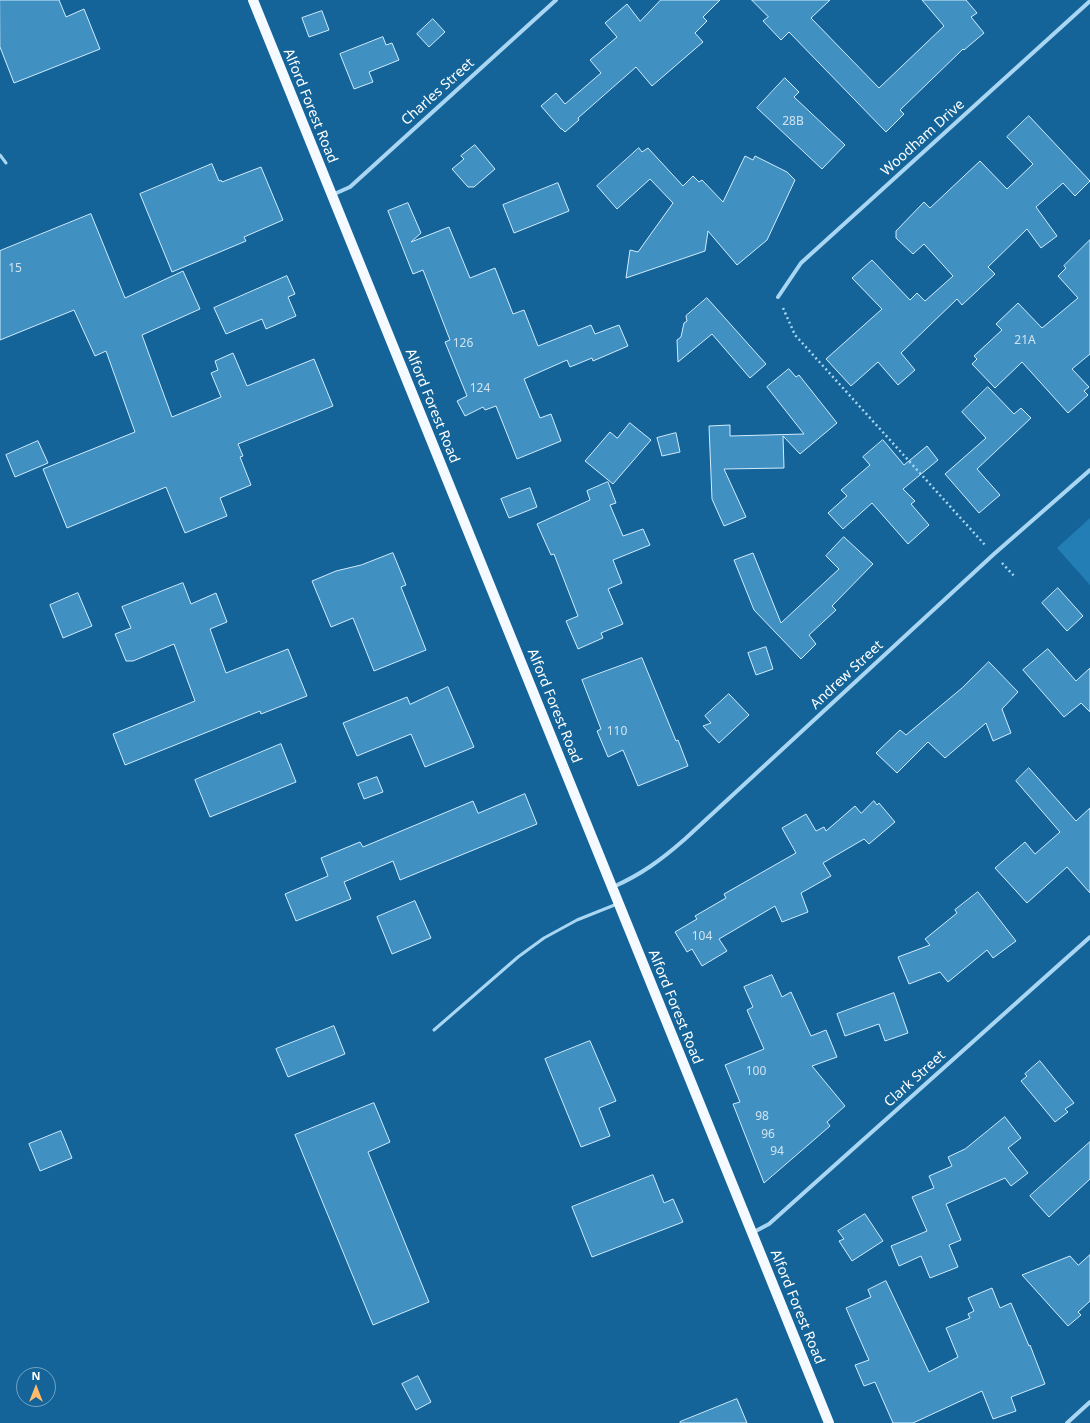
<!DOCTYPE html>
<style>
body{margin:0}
#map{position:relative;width:1090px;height:1423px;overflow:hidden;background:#146499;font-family:"Noto Sans",sans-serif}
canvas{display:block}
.north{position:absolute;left:16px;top:1367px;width:40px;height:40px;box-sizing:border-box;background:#146499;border:1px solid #72a2c2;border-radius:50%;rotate:0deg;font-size:11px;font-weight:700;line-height:16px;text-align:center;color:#fff}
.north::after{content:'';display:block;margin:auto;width:14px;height:18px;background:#ffbb6a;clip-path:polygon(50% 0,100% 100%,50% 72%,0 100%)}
</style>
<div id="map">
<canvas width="1090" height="1423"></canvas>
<div class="north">N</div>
</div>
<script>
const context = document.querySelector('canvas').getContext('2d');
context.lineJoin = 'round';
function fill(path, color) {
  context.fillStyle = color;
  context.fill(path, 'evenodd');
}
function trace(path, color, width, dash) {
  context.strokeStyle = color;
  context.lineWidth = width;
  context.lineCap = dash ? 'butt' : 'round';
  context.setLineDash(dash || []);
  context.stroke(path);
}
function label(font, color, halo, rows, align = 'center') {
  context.font = font + ' "Noto Sans",sans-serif';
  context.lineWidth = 3.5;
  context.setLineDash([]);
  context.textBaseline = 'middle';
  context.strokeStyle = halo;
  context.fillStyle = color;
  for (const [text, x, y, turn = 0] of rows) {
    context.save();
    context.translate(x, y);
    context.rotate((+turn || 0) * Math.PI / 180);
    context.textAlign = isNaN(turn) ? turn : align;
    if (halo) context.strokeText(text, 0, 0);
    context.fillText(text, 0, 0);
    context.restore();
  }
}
const green = new Path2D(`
 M1090,518v67l-33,-37z`);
const building = new Path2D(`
 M0,0h59l7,17 18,-8 16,40 -86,34 -14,-36z
 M661,0h59l-17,17 4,4 -12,12 8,9 -51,44 -16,-19 -58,51 1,2 -14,12 -3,-3h-1l-20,-23 15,-13 9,11 36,-31 -11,-13 27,-23 -12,-14 22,-19 13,17z
 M752,0h78l-19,18 68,70 65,-62 -22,-26h44l11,13 -6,4 13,16 -20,17 -1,-1 -63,61 4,4 -18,18 -97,-100 -8,8 -18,-19 5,-4z
 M322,11l7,19 -20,7 -7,-19z
 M433,19l12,13 -16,15 -12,-13z
 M383,37l3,8 6,-2 7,17 -30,12 4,10 -19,7 -14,-35z
 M785,78l14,14 -5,5 51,48 -23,24 -65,-61z
 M1029,116l61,65 -15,15 -12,-13 -27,24 21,29 -16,12 -14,-19 -39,38 7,7 -33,31 -5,-6 -56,54 14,17 -17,15 -20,-23 -27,24 -25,-27 56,-50 -30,-31 20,-18 38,40 7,-7 8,8 28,-25 -29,-32 -11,10 -17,-16v-7l28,-29 6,6 50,-47 27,28 26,-25 -26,-27z
 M475,145l20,24 -21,18h-6l-16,-18 12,-10 -3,-3z
 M639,148l3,4 6,-4 35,38 10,-10 6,6 3,-2 21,22 22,-46 8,4 2,-4 32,16 8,8 -28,60 -30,25 -29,-34 -3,20 -79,27 4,-28 8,2 35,-49 -23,-24 -33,30 -20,-23z
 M212,164l7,17 2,-1 1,2 39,-15 22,53 -39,17 2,4 -74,31 -32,-78z
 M558,183l11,28 -55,22 -11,-28z
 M408,203l13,30 -10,9 38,-15 21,51 25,-10 18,46 11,-4 14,36 53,-21 4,9 24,-9 9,21 -35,15 -1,-3 -22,9 -3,-7 -43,19 16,39 11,-4 10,27 -44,18 -21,-53 -11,4 -2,-3 -18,9 -8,-15 10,-5 -22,-54 5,-2 -27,-70 -10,4 -25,-63z
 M91,214l34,84 58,-27 17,38 -58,26 30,82 49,-20 -10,-24 7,-3 -3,-9 18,-8 14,33 67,-27 19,47 -95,38 5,12 -3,1 11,28 -31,13 7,18 -42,17 -19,-46 -99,41 -24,-59 92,-37 -29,-81 -11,5 -21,-46 -74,30v-89z
 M1090,240v114l-18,15 17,18 -5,4 4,4 -20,18 -46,-51 -27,26 -23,-24 5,-5 -3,-3 28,-26 -6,-6 22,-21 24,25 36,-30 -20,-22 8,-8 -2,-2z
 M287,276l8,18 -7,3 8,19 -30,13 -4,-10 -36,15 -12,-26z
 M707,298l59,66 -16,14 -38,-44 -34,28 -1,-22 4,-3 3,-14 3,-2 -1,-5z
 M789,369l7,8 3,-2 38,48 -37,31 -17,-18 1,32 -60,1 22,48 -22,9 -12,-27 -3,-73 21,-1v11l74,-2 -37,-47z
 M988,387l26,27 7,-6 10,10 -54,51 23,26 -21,18 -34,-39 41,-36 -24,-26z
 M630,423l21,17 -38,44 -28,-23 25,-29 7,6z
 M676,433l4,19 -18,4 -5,-18z
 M883,440l21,25 23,-19 11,14 -35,29 12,12 -4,3 18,21 -21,19 -36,-41 -29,26 -15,-16 19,-17 -6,-6 29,-25 -7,-8z
 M38,441l10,22 -33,14 -9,-22z
 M608,482l8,21 -6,2 13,31 20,-7 7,16 -37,15 9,23 -14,6 15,35 -22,9 2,5 -25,11 -12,-28 12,-5 -24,-62 -3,1 -14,-31 53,-24 -3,-9z
 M530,488l7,19 -28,11 -8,-19z
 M844,537l29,27 -41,42 4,4 -27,25 7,9 -15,15 -47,-49 -20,-50 19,-7 28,70 58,-54 -13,-13z
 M393,553l13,32 -5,2 25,63 -52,21 -21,-53 -22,9 -19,-46 24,-10 25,-6z
 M183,583l8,21 25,-11 11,29 -17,7 16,44 62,-24 19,47 -46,18 -1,-3 -135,54 -12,-31 82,-33 -21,-57 -41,17h-7l-11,-27 16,-6 -9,-21z
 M1058,588l25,28 -16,15 -25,-28z
 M78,593l14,33 -29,12 -13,-33z
 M766,647l7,22 -17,6 -8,-22z
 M1048,649l28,32 14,-13v44l-9,-9 -17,14 -41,-47z
 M642,658l34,83 2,-1 10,26 -50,20 -15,-36 -15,7 -11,-26 4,-2 -19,-49z
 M989,662l29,30 -16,17 9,24 -18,8 -7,-18 -41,35 -17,-16 -31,31 -21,-20 24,-23 6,5 56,-47z
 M448,687l26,60 -49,20 -14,-33 -54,22 -14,-33 64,-26 3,7z
 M729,694l20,21 -30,28 -16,-17 8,-3 -6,-7z
 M281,744l15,38 -86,35 -15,-37z
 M1029,768l47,53 14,-13v85l-23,-26 -40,36 -32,-35 30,-26 10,12 25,-22 -44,-51z
 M377,777l6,15 -19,7 -6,-15z
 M525,794l12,30 -137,56 -7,-19 -49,21 7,17 -55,22 -11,-27 43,-18 -7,-18 39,-16 3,5 110,-46 5,12z
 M874,801l3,4 2,-2 16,19 -26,22 -5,-5 -41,24 8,13 -30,17 7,19 -26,10 -7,-16 -56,33 8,12 -25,15 -10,-17 -5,3 -12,-20 22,-13 -2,-3 31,-18 -2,-4 72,-41 -14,-25 24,-14 10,17 8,-4 2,4 29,-25 6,7z
 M978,892l38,49 -23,17 -6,-8 -39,32 -8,-10 -31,12 -11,-27 32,-12 -5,-6 32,-26 -2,-3z
 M415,901l16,37 -39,16 -15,-37z
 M772,975l10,22 9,-5 20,44 15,-6 11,27 -25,9 33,40 -18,16 3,4 -66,57 -31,-79 7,-2 -15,-37 39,-16 -17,-39 6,-3 -9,-20z
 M894,993l14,40 -23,8 -6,-17 -34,12 -8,-22z
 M334,1026l11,28 -57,23 -12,-28z
 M590,1041l26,60 -17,7 11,28 -29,11 -36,-88z
 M1040,1061l34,42 -9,6 3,3 -13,10 -34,-41 6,-5 -2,-2z
 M374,1103l16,39 -22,10 61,150 -56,23 -78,-190z
 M1005,1117l16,21 -13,10 20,25 -17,13 -6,-8 -59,26 15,36 -12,5 9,22 -28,11 -9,-22 -22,10 -8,-20 36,-15 -15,-34 22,-9 -5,-12 23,-10 -4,-9 17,-8z
 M61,1131l11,27 -32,13 -11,-27z
 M1090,1142v37l-41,38 -19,-21z
 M653,1175l11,28 9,-4 10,23 -91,35 -20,-50z
 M865,1214l18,27 -31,20 -13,-20 5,-2 -6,-8z
 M1090,1255v46l-12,11 3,3 -13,11 -46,-51 48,-19 8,9z
 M886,1281l43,91 29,-15 -12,-29 24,-10 -2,-4 6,-3 -6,-13 24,-10 8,20 11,-5 18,43 1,-1 15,39 -34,13 5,14 -23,8 -11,-28 -69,32h-20l-18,-41 -11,4 -9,-21 14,-5 -23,-52 25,-11 -3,-7z
 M418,1376l13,26 -15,8 -14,-26z
 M737,1399l10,24h-67v-1z`);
const path = new Path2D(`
 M783,308l12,27 190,210
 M1002,563l13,14`);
const service = new Path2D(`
 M0,155l6,8
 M434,1030l84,-73 26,-19 33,-18 40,-16`);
const minor = new Path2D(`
 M332,195l18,-8 206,-187
 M778,297l23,-34 289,-262
 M613,887c29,-13 48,-27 72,-48l309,-285 96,-84
 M752,1233l17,-9 321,-287
 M1067,1423l23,-21`);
const primary = new Path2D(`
 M253,0l576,1423`);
const numberNames = [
 ["28B",793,122],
 ["15",15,269],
 ["21A",1025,341],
 ["126",463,344],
 ["124",480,389],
 ["110",617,732],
 ["104",702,937],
 ["100",756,1072],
 ["98",762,1117],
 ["96",768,1135],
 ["94",777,1152]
];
const streetNames = [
 ["Charles Street",438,92,-42],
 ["Alford Forest Road",310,106,68],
 ["Woodham Drive",923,138,-42],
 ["Alford Forest Road",432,406,68],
 ["Andrew Street",847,675,-43],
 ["Alford Forest Road",554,706,68],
 ["Alford Forest Road",675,1007,68],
 ["Clark Street",915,1079,-42],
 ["Alford Forest Road",797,1307,68]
];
fill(green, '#237eb6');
fill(building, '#4190c2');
trace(building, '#d0ecfd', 1);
trace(path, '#a8d6f3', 2.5, [2, 3]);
trace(service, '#a8d6f3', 3);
trace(minor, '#a8d6f3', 4);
trace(primary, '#f4faff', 10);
label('12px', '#d0e3f0', null, numberNames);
label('14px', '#fff', '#146499', streetNames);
</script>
